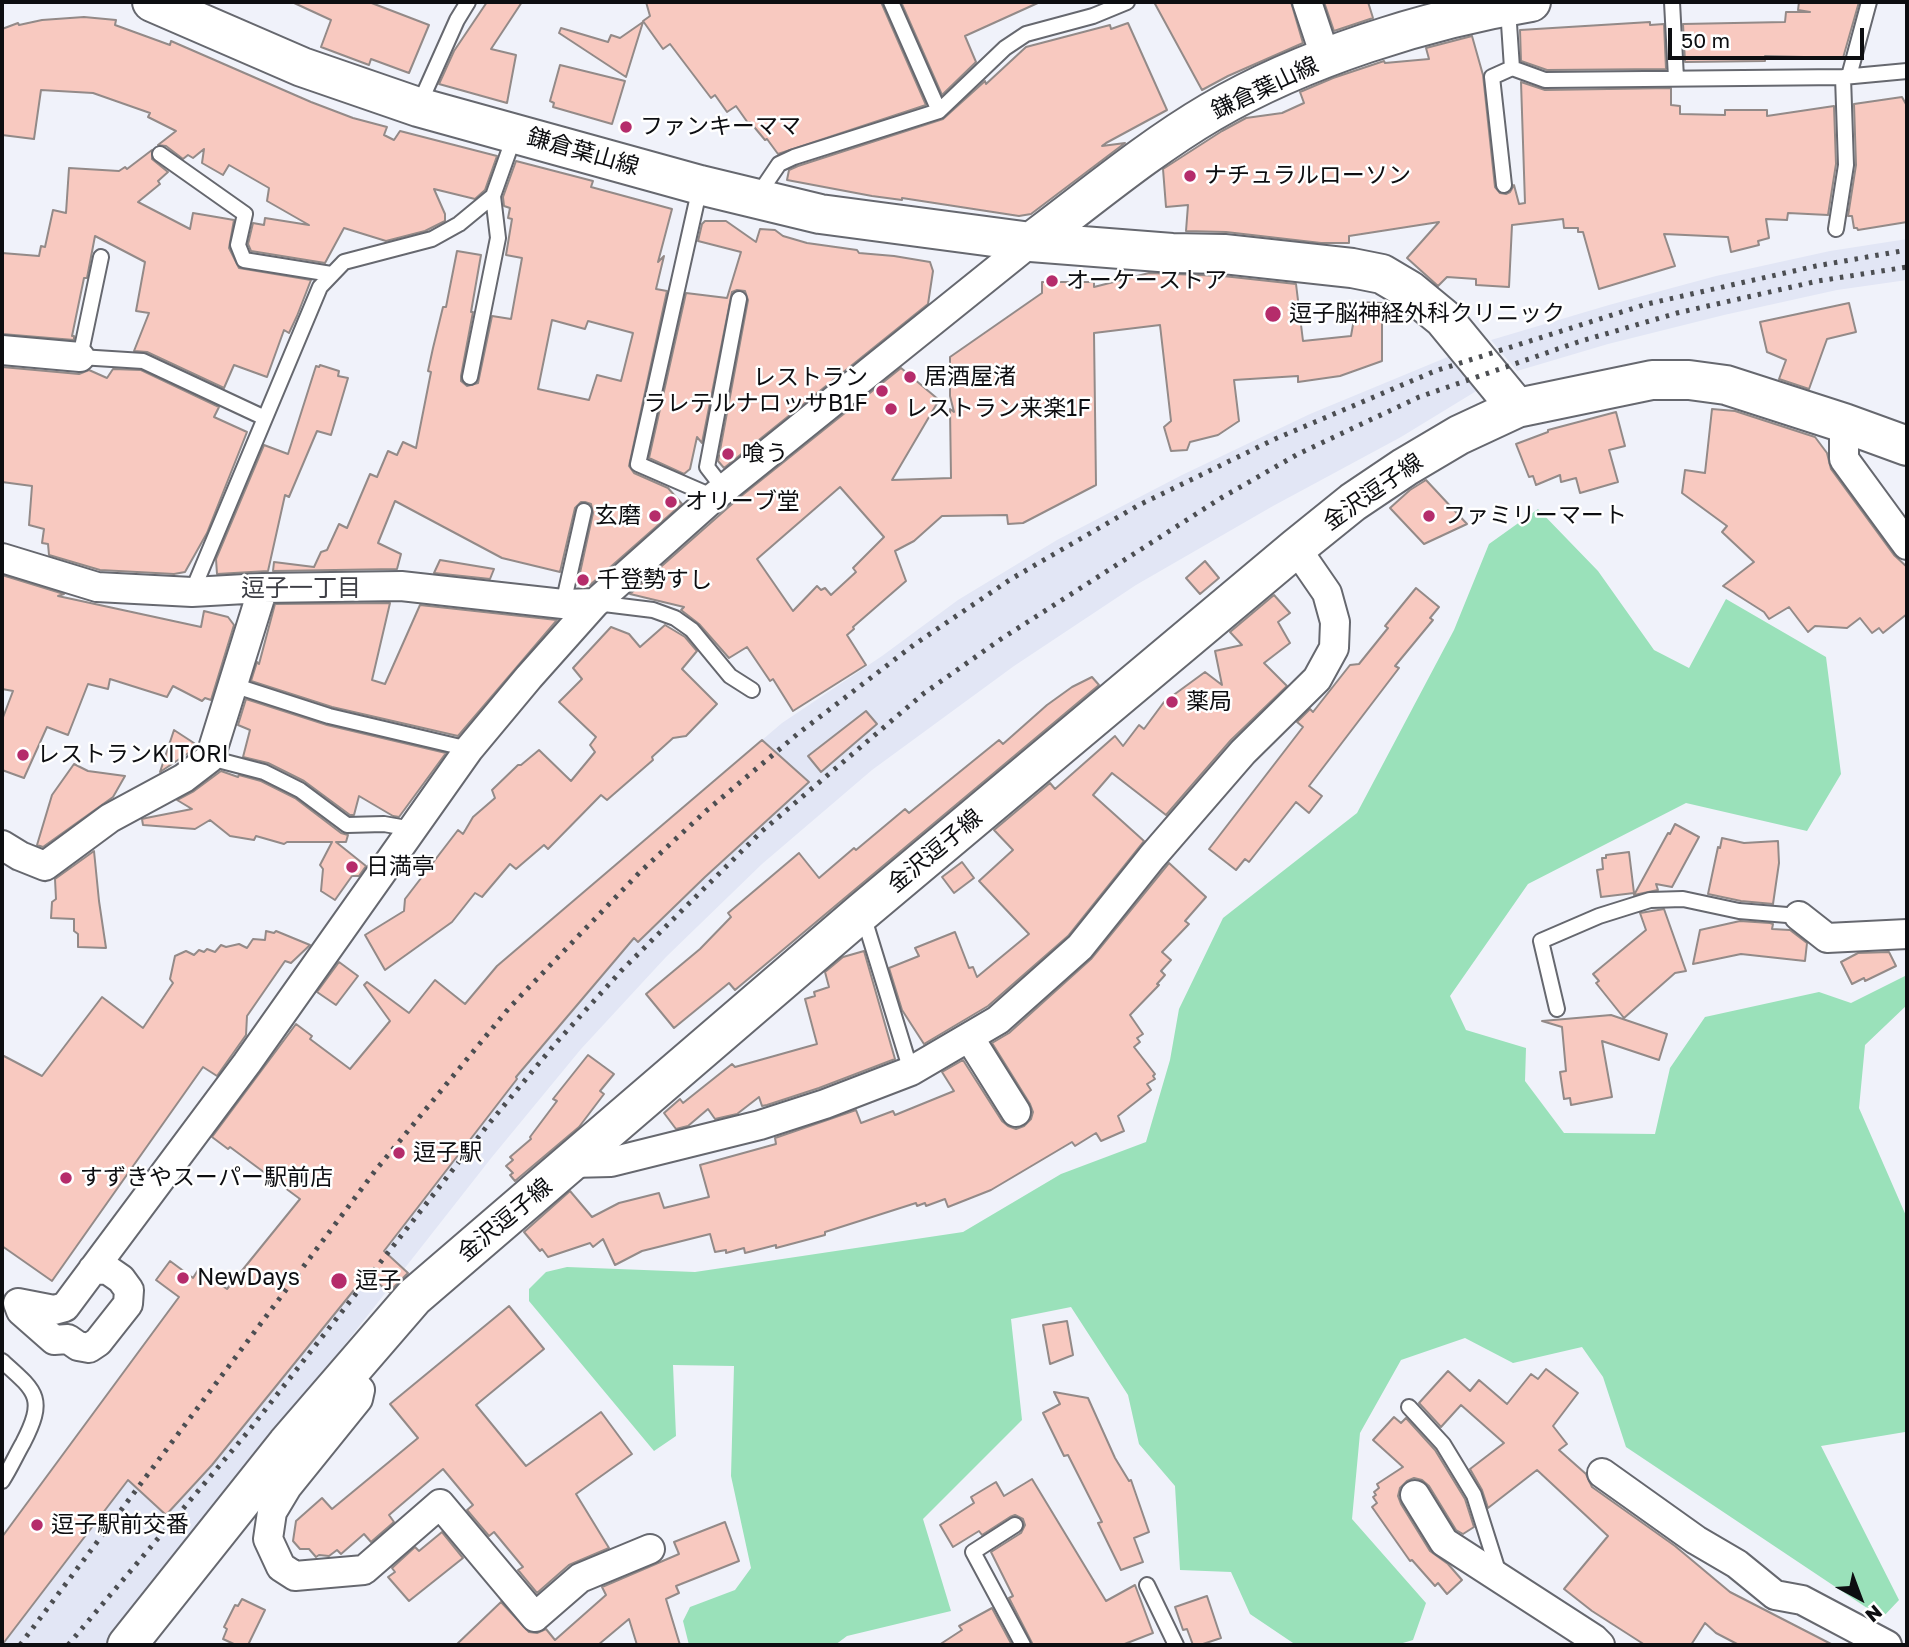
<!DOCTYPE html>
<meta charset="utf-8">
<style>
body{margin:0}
#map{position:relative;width:1909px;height:1647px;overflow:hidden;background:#f0f2fa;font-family:"Golos Text",sans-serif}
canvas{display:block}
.frame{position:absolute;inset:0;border:4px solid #0d0e11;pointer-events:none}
.north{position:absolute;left:1825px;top:1563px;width:70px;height:70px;-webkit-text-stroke:5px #fff;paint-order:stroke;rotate:139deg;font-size:19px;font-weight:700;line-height:28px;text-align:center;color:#0d0e11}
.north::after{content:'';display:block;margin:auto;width:24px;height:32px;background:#0d0e11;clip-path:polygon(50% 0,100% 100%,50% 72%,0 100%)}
.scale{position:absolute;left:1668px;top:28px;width:196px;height:32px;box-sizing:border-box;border:4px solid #0d0e11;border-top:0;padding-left:9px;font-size:21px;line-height:24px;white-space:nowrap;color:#0d0e11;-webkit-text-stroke:5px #fff;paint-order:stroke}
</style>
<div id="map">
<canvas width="1909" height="1647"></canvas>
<div class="frame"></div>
<div class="north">N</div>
<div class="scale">50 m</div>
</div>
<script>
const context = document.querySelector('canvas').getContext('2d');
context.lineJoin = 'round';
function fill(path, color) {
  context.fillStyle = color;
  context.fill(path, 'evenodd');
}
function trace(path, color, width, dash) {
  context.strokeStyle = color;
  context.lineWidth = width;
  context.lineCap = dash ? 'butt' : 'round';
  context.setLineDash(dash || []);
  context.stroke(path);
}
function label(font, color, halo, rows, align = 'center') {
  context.font = font + ' "Golos Text","Noto Sans JP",sans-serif';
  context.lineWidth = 5;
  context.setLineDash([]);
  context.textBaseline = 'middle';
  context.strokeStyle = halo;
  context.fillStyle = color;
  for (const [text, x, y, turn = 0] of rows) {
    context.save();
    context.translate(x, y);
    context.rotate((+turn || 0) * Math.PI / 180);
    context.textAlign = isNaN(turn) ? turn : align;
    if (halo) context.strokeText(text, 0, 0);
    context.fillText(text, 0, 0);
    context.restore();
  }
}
const built = new Path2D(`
 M1907,239v41l-70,10 -113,25 -116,29 -91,27 -26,-31 118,-35 107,-29 114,-25z
 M1450,356l28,34 -77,47 -128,69 -137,79 -122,81 -142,104 -110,94 -96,93 -85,92 -89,108 -383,488h-107v-108l196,-267 29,18 270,-322 285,-243 100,-67 76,-56 99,-60 125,-65 128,-61z`);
const green = new Path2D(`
 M1538,509l60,62 56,79 35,18 37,-69 100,58 15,117 -34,57 -121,-28 -158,81 -78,112 16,34 60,18 -1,33 39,52 91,1 15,-66 35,-51 114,-25 32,11 56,-28v30l-42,40 -6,63 48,110v189l-2,25 -84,14 78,154 -17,18 -256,-171 -23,-70 -21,-30 -69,16 -48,-25 -64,22 -41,73 -8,86 74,84 -13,37 -17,5h-100l-46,-31 -19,-42 -51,-2 -5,-84 -36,-42 -11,-49 -57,-88 -60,12 11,101 -99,99 28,92 -104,25 -12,9h-146l-6,-24 7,-14 45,-17 16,-22 -20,-92 3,-110 -61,-1 3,71 -22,15 -125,-150v-12l17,-17 21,-5 128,5 268,-40 98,-58 85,-32 24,-82 9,-51 44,-91 134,-105 97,-183 35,-86z`);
const building = new Path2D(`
 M292,2h77l60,23 -20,48 -38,-14 -2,6 -48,-18 10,-27z
 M487,2h35l-31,47 25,6 -9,48 -68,-19 15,-33z
 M646,2h235l45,103 -148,49 -11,-15 -2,1 -15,-18 -2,1 -12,-17 -9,6 -12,-17 -4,3 -41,-54 -7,5 -20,-28 7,-5z
 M901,2h139l-75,34 11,26 -34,33z
 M1154,2h137l12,41 -75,33 -26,14z
 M1324,2h44l5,16 -39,13z
 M1799,2h60l-16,56 -78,-2v5l-80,1 -2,-38 102,-2 1,-10h24l-12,-2z
 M84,17l32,3 -1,5 55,20 1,-4 140,61 42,16 34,9 -3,8 10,5 6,-9 97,25 -12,34 -10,9 -41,-10 11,25v7l-20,10 -39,10 -42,-13 -19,35 -74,-12 -3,-7 5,-21 11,2 1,-7 44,7 -42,-24 2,-13 -40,-23 -6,10 -21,-12 2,-14 -11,9 -5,-3 -5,4 -17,-13 -8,-1 18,-14 -28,-14 2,-4 -57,-20 -52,-3 -7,49 -32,-4v-106l16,-6 1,2 23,-5z
 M643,22l-17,55 -67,-44 2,-5 47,14 3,-7 9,3z
 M1650,22v3l14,-1 2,45 -119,1 -26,-9 -1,-31z
 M1128,23l39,87 -61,33 -4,3 23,-3 -94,71 -12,2 -117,-18v2l-30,-4 -85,-16 2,-10 9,-4 145,-47 42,-38 1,3 40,-37 84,-22 1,4z
 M1472,36l11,39 12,112 5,6 6,1 4,-2 4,-7 5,19 6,-1 -4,-121 24,8 126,-2v17l9,1v8l45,1v-5h42v6l67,-10 2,58 -8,51 -40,-2 -1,7 -21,-1 3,19 -11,3 1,4 -28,7 -3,-15 -64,-3 11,32 -76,23 -16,-57h-5v-4h-14l-1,-9 -51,6 -3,62 -33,-2v-6l-29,-2 -9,9 -31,-28 32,-36 -90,14v7h-28l-95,-11 -40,-1 2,-26 -22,2 -3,-38 59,-38 24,-13 36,-5 22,-10 -4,-11 33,-14 51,-17 1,2 44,-4 -3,-11z
 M560,65l65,16 -13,43 -59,-17 1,-4 -4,-2z
 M1902,97l5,9v116l-49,8 -1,-2h-3l-2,-12h-4l8,-51 -2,-61z
 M152,150v9l16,13 -10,9 2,3 -22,18 52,27 3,-16 41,7 -5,28 10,20 72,12 -14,36 -8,17 -5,-3 -17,47 -33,-12 -10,23 -77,-36 -13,-1 15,-38 -13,-2 9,-49 -50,-26 -8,42h-3l-12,58h2v4l-72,-6v-81l37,3 2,-10 4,1 8,-37 13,3 3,-45 50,3 6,-4 2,2z
 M516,161l77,20 -2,6 81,22 -14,53 6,-6 -8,33 11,2 -38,175 5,7 34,15 14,16 -92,81 -12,-3 15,-69 -2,-9 -6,-2h-4l-6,6 -15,64 -58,-14 -107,-57 -17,42 23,11 -4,15 -124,2 1,-9 40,5 7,-15 6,-2 12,-26 8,4 23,-54 7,3 11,-26 9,4 6,-13 13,6 15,-76 -3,-1 5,-23 10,-41h3l11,-56 24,4 -10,57h2l-12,64v5l6,5 11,-3 14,-67 19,3 11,-61 -16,-3 6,-36 -4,-1 2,-10 -6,-2 -1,-9zM552,320l33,9 3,-8 45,12 -12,48 -24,-6 -8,25 -51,-11z
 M705,221h21l30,21 4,-13 15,1 8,6 24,7 50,7 2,3 35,3 36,6 3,9 -5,33 -204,164 -6,-7 30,-161 -3,-9 -8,-1 -5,2 -30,151 -5,-6 -7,32 -6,5 -35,-16 37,-165 41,5 14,-46 -43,-11 4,-17z
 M1149,273l74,3 73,8 7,57 48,-5 6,-34 25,1v58l-42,15 -42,6v-6l-64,4 5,41 -21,14 -28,7 -3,8 -16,1 -7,-24 7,-6 -11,-96 -66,8 2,152 -73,38 -15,1 -1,-9 -65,1 -28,25 -19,10 11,30 -53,46 1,2 -7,6 19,30 -73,46 -20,-32 -3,2 -23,-34 -18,11 -30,-34 -18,-14 3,-3 -54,-13 110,-97 161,-129 38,32 -47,80 59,-2 -1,-69 4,3 -4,-16v-39l92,-64v-11h52v5zM840,487l44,50 -31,31 3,4 -25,23 -6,-7 -4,2 -4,-4 -24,25 -36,-52z
 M1849,303l7,29 -29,7 -18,50 -30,-10 7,-19 -19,-8 -7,-30z
 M320,365l19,6 -1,5 10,2 -17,57 -14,-4 -28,66 -4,-2 -17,76 -51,3 -1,-15 48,-114 24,9 28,-88 3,1z
 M2,367l77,7 10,-4 18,8 6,-9 28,1 78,37 -5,10 33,15 -40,101 -22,39 -11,2 -74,-4 -51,-15 -1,-11 -6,-1 2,-14 -15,-4 3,-39 -30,-4z
 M1712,409l23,2 80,26 12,16 4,16 63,86 13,12v47l-24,19 -4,-5 -7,5 -12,-15 -13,10 -32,-2 -7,6 -19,-25 -20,12 -5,-7 -41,-26 31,-24 -32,-30 5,-6 -45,-33 3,-23 20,3z
 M1616,412l9,34 -16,4 9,32 -38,11 -4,-15 -15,4 -1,-7 -24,10 -3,-9 -4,1 -13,-33 32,-12v-2z
 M1426,480l41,44 -43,20 -34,-36 20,-18z
 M440,560l54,9 -4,10 -56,-6z
 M1205,561l14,17 -19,16 -14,-16z
 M2,575l62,19 -6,2 143,31 3,-16 24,6 6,8 -23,75 -6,-2 -3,3 -29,-15 -6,11 -57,-18 -2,10 -20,-5 -20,51 -21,-8 -23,51 -22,-8v-50l11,-29 -11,-2z
 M1416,588l23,19 -9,11 3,2 -38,46 4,2 -90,118 13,10 -13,17 -13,-11 -47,60 -4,-3 -9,11 -27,-21 94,-122 -6,-5 13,-13 3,3 37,-47 9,-1 29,-36 -3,-2z
 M1274,595l16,18 -12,9 12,21 -26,20 23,23 -56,54 -65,75 -54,-42 -19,22 51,46 -76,95 -80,70 -64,38 -22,-34 -13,-42 30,-12 -4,-8 40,-16 14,36 4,-1 4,10 52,-43 -50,-53 34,-31 -19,-20 56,-47 5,6 60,-53 8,10 16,-21 5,4 20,-27 41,-30 17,13 -7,-34 27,-6 -12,-13z
 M390,603l-18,77 13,4 35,-79 137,15 -99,116 -126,-29 -81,-26 6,-19 2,2 16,-60z
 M665,625l20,12 12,14 -15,18 35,35 -31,32 -13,2 -21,19 1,3 -46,40 -6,-5 -53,54 -4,-4 -28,24 -6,-5 -28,33 -7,-4 -23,29 -67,48 -20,-35 39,-24 1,-12 53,-69 5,4 10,-17 22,-19 -3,-8 26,-25h3l18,-15 32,31 24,-29 -5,-7 6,-8 -37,-35 23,-23 -9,-11 38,-41 18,7 11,13z
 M1092,677l7,8 -364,305 -6,-7 -55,45 -28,-34 54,-45 31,-32 -3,-4 71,-60 20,25 35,-30 2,2 49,-41 4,4 90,-73 4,4 44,-39 25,-18z
 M246,699l81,26 119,28 -47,64 -6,-1 -34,-20 -5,19h-4l-46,-34 -36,-18 -25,-6 7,-27 -12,-5z
 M866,711l11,13 -56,48 -13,-16z
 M174,730l23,15 -1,3 -36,24z
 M762,740l47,42 -104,95 -67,65 -4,-4 -118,139 1,2 -133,172 24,22 -19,19 -22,-18 -155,191 -46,50 -38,-35 -126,165v-108l177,-240 -23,-17 14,-19 23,17 5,-8 29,19 73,-90 -70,-52 -2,2 -16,-12 84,-113 16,12 -2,3 40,30 40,-48 -26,-36 3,-3 42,31 26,-33 30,24 32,-38z
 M74,764l14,7 37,5 -12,21 -70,50 -6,-2 15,-50z
 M221,771l17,6 1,-2 22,6 34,17 46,35 7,2 -2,7h-10l30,24 -7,10h-7l-17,24 -14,-9 2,-22 -3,-4 12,-23h-45l-3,2 -28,-8 -2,4 -24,-4 -20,-16 -15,9 -52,-4 -1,-6 4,-1 46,-9 -15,-9 17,-9z
 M1675,824l24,13 -27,50 -16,-3 2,6 -24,5 34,-62 2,1z
 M1722,838l22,5 34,-2 1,22 -6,41 -32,-3 -33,-7 10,-47 2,1z
 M94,851l5,50 7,47 -28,-1v-13l-4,-3v-12l-23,-1 1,-16 4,-3 -1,-20z
 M1629,852l5,41 -33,4 -4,-27 6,-1 -1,-11h4v-3z
 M962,862l12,16 -20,15 -12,-16z
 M1169,863l37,34 -21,24 4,3 -27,28 9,8 -10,11 4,4 -8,9 2,1 -29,30 13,19 -6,4 3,4 -6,5 21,27 -2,2 2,3 -8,5 4,6 -33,26 6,15 -23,10 -5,-8 -21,13 -3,-4 -81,48 -43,17 -3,-8 -19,7 -1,-3 -8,3 -1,-3 -91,29v3l-49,13v-3l-31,8 -1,-5 -18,5v-3l-11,2 -5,-18 -68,17 -27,14 -12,-26 -10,8 -3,-4 -42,14 -6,-8 -2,2 -16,-19 46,-41 22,26 27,-14 40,-10 5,15 45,-11 -9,-32 76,-21 -1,-6 81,-28 5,13 32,-12 2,4 59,-24 -12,-19 21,-12 39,61 6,5 8,3 8,-3 7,-7 2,-7 -3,-8 -38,-61 17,-10 82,-74z
 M1664,909l22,62 -11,2 -51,45 -28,-35 3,-2 -6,-7 53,-44 -6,-17z
 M1740,921l30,2 3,1 -1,5 18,1 17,13 -2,18 -64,-7 -48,10 7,-34z
 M266,931l8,2 2,-2 34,14 -19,18 -6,-2 -38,55 -1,19 -29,41 -14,-9 -151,214 -50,-35v-191l40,21 60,-79 41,31 30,-45 -3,-4 5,-23 11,-5 8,4 5,-5 5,2 3,-3 8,3 6,-7 5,2 13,-3 8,4 6,-9 12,1z
 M864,951l31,108 -76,29 -52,17 -5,1 -3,-9 -22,17 -22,5 -7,-10 -20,17 -12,3 -12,-16 16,-14 3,4 49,-39 3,3 82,-23 -12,-45 10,-3 -1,-4 15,-5 -4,-15 18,-15z
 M1889,952l7,14 -31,15 -1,-3 -12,6 -11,-22 17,-9z
 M339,962l19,14 -22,29 -19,-13z
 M1611,1015l56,19 -8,26 -57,-19 10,56 -41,8 -1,-7 -6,1 -4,-27 6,-1 -4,-44 -20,-6z
 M588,1055l26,19 -14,17 4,3 -25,33 -64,54 -5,-6 3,-2 -7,-7 7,-6 -3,-3 21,-18 -1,-2 27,-36 -4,-2z
 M509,1306l35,43 -68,56 50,61 75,-54 31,42 -56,40 33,54 -40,17 -32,28 -19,-23 5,-3 -29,-35 -5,4 -22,-26 6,-5 -30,-36 -54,46 5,7 -23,20 -7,-8 -23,20 -4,-4 -8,6 -10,-1 -3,2 -7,-8h-9l-7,-8 3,-20 26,-23 10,11 86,-71 -28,-34z
 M1067,1321l6,34 -23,9 -7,-39z
 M1546,1369l32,24 -25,33 14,18 -8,6 27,24 6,13 83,59 55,46 103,53h-94l-23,-12 -11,-10 -14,22h-46l-53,-34 -28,-22 44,-53 -71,-66 -49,38 -6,-18 -12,-21 34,-26 -43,-38 -20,22 -22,-24 29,-32 22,20 9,-11 28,24 24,-30 7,5z
 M1054,1392l34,6 27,60 14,23 2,-1 18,52 -15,6 9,24 -22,8 -23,-47 4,-1 -34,-67 -4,1 -21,-43 17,-9z
 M1394,1417l7,6 5,-5 29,32 30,49 9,28 -11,7 -7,-4 -27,-44 -7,-6 -8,-2 -7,3 -7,7 -2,8 3,8 29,47 18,13 14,16 -15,14 -9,-11 -3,3 -23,-26 -2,1 -38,-54 5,-4 -4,-6 3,-2 -2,-3 5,-4 -2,-4 26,-17 -30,-27z
 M1032,1479l74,122 29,-16 18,48 -31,12h-89l-24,-47 4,-2 -22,-44 30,-19 4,-8 -2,-6 -8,-4 -5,2 -28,18 -3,-4 -26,16 -13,-22 34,-22 -3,-6 25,-15 8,14z
 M725,1522l14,39 -63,25 3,7 -13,6 14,46h-43l-8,-26 -31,26h-142l45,-43 28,30 8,1 9,-4 9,11 51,-45 -4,-8 77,-33 -5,-12z
 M442,1532l21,26 -54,43 -21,-24 7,-5 -3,-4 23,-21 4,4z
 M1207,1596l14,42 -21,7h-7l-6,-16 -4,1 -8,-23z
 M242,1599l23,11 -17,35h-12l-13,-6 4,-10 -3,-2 11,-22 3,1z
 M992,1608l20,37h-73l23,-15 -3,-4z`);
const lane = new Path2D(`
 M891,2l48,109
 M1672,2l4,76
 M1508,9l4,59 33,12 298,-3 64,-6
 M1849,76l20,-74
 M419,105l38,-85 11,-18
 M160,154l85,60 -7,31 6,15 87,14
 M1504,185l-12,-108 20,-9
 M700,187l-62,277 76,33
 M758,195l21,-31 15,-7 145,-46 66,-63 21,-14 67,-18 34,-14
 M1836,229l10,-64 -3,-88
 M101,257l-21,100 63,4 122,57
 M470,377l28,-139 -5,-42
 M724,489l-17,-22 32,-168
 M192,592l128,-305 24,-25 88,-23 27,-15 34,-28 22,-62
 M596,603l57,7 22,8 17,12 38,46 22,14
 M563,604l21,-93
 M233,685l96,31 140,33
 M210,758l54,14 36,18 47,35 37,-1 28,5
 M863,915l48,156
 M1557,1009l-16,-68 58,-25 51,-16 33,-1 56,12 60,5
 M2,1361c35,31 44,37 21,82 -7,12 -13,26 -21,38
 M1409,1407l34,37 31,51 25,79
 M1015,1525l-42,27 50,93
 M1147,1585l29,60`);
const street = new Path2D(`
 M1307,2l19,57
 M2,350l78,7
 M1844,423v36l63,86
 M2,558l95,29 95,5 71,-4 138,-2 162,18 32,-1
 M2,845l18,11 25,10 65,-48 74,-40 26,-20 53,-170
 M1799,916l28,22 80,-4
 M969,1037l47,75
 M571,1163l40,-1 149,-37 65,-21 86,-33 87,-51 82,-73 72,-90 91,-105 74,-73 17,-31 1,-26 -8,-29 -31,-45
 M93,1269l15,1 13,9 8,11 -1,14 -30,38 -9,6 -11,-2 -10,-7 -14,1 -33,-29 -3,-8 36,7 11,-3 182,-244 222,-314 60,-72 66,-74 119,-106 317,-255
 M347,1376l13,14 -2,9 -71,88 -15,25 -4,27 13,28 14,9 69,-6 76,-66 95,113 45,-39 70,-29
 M1602,1473l94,67 41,24 38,31 27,5 85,45
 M1415,1495l29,47 150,97 6,6`);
const secondary = new Path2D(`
 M152,2l150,65 116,40 282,78 120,29 211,28 141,11 52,1 128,14 30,6 27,16 34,28 74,90
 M1031,242c59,-44 117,-93 180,-130 92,-54 216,-93 320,-110
 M127,1645l160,-201 127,-147 448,-385 434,-364 57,-46 52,-35 54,-32 58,-27 135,-28h37l37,5 118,38 63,23`);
const rail = new Path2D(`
 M20,1645l355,-474 134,-163 131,-136 66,-61 94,-79 115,-88 96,-65 128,-74 136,-66 160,-68 212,-67 169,-38 91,-16
 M68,1645l179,-212 240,-307 68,-82 66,-73 141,-140 161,-137 78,-55 220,-141 77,-44 121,-57 159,-55 99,-29 141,-32 89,-14`);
const markers = [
 [626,127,7,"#b52c6b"],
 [1190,176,7,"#b52c6b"],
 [1052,281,7,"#b52c6b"],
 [1273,314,9,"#b52c6b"],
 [910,377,7,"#b52c6b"],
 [882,391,7,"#b52c6b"],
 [891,409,7,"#b52c6b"],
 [728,454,7,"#b52c6b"],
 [671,502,7,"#b52c6b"],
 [655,516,7,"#b52c6b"],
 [1429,516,7,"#b52c6b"],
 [583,580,7,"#b52c6b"],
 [1172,702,7,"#b52c6b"],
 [23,755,7,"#b52c6b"],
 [352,867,7,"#b52c6b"],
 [399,1153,7,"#b52c6b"],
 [66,1178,7,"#b52c6b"],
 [183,1278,7,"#b52c6b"],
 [339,1281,9,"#b52c6b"],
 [37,1525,7,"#b52c6b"]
];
const streetNames = [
 ["鎌倉葉山線",1265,88,-25],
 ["鎌倉葉山線",583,152,16],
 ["金沢逗子線",1373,492,-35],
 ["金沢逗子線",935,851,-40],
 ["金沢逗子線",505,1220,-40]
];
const poiNames = [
 ["ファンキーママ",640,127],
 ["ナチュラルローソン",1204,176],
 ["オーケーストア",1066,281],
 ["逗子脳神経外科クリニック",1289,314],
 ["居酒屋渚",924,377],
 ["レストラン",868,378,"right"],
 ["ラレテルナロッサB1F",868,404,"right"],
 ["レストラン来楽1F",905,409],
 ["喰う",742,454],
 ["オリーブ堂",685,502],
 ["玄磨",641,516,"right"],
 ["ファミリーマート",1443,516],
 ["千登勢すし",597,580],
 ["薬局",1186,702],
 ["レストランKITORI",37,755],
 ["日満亭",366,867],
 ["逗子駅",413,1153],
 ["すずきやスーパー駅前店",80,1178],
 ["NewDays",197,1278],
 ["逗子",355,1281],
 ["逗子駅前交番",51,1525]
];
const neighbourhoodNames = [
 ["逗子一丁目",301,588]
];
fill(built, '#e2e6f5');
fill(green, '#9ae1ba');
fill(building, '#f8c9c0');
trace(building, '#938a88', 2);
trace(lane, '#66686f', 18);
trace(street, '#66686f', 32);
trace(secondary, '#66686f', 42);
trace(lane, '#fff', 14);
trace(street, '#fff', 28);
trace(secondary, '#fff', 38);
trace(rail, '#4c4e52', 5, [3.5, 7]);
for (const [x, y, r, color] of markers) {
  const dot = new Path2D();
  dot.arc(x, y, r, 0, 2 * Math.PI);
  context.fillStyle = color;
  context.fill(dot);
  trace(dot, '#fff', 2.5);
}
label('23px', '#0d0e11', '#fff', streetNames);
label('23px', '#0d0e11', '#fff', poiNames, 'left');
label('24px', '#3e3f46', '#fff', neighbourhoodNames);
</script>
